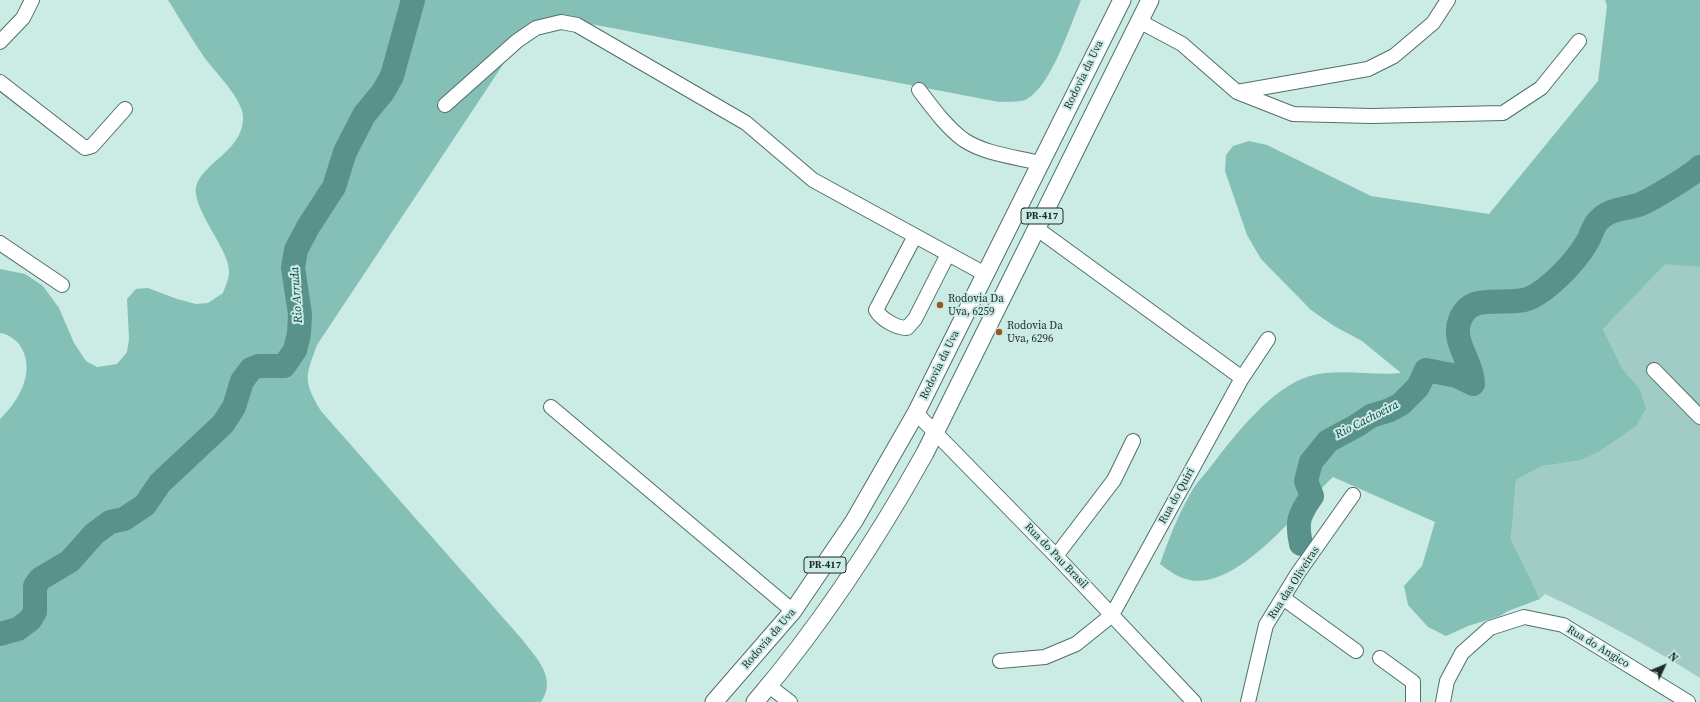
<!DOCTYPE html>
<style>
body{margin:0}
#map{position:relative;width:1700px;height:702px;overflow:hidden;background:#cbebe5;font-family:"Source Serif 4",serif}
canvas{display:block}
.north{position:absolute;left:1644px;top:646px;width:40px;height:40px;-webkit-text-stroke:3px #cbebe5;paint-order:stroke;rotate:46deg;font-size:11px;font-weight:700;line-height:16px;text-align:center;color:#1f2b29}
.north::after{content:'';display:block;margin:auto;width:14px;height:18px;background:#1f2b29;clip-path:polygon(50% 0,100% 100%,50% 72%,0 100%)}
</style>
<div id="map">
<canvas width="1700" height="702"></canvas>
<div class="north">N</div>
</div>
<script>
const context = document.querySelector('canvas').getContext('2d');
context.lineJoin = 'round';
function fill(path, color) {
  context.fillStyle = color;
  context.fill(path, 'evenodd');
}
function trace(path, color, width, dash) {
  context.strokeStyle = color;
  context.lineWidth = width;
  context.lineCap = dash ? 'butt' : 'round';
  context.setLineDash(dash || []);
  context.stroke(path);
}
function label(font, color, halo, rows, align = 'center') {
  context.font = font + ' "Source Serif 4",serif';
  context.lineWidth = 4;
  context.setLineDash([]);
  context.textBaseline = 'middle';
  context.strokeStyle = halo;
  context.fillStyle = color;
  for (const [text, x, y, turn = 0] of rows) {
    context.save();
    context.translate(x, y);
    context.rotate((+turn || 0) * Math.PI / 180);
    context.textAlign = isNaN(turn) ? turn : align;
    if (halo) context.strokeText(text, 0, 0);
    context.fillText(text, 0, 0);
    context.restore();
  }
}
const green = new Path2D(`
 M1665,263l35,4v411c-50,-32 -101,-59 -155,-84l-5,5 -29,-60 5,-59 26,-14 36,-5 61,-73 -17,-20 -19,-39z`);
const forest = new Path2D(`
 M168,0h913c-11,26 -30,86 -54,99 -7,4 -20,2 -28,3l-403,-77 -29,-4 -45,19 -18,23 -187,282c-12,32 -14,36 4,66l199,226c15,19 38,41 21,65h-541v-283c20,-19 37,-50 19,-75 -5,-6 -12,-10 -19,-11v-64l25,5 18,12 16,22 15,35 12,18 11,6 20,-3 10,-12 2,-13 -2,-40 9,-10 12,-1 29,11 19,5 12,-1 15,-10c2,-6 6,-14 6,-21 1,-20 -29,-52 -33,-78 -3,-29 48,-40 47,-77 0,-18 -29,-46 -39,-60 -13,-19 -24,-38 -36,-57z
 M1605,0h95v267l-35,-3 -62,65 19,39 17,20 7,20 -10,18 -38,26 -20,9 -36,5 -26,14 -5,59 29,60 -32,12 -8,5 -32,10 -22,10 -18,-9 -20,-22 -4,-19 18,-20 13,-44 -102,-45c-33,31 -95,113 -143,103 -11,-2 -21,-9 -30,-16 9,-26 19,-51 33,-75 5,-8 13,-16 19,-24 23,-30 60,-78 98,-89 27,-8 63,0 91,-3l-39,-32 -28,-15 -23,-16 -50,-51 -14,-24 -22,-64 1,-16 7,-9 16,-5 18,4 104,51 118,18 109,-133 9,-75z`);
const river = new Path2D(`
 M1301,544c-5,-23 -2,-29 11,-48l-6,-15 5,-19 17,-21 28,-15 15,-10 19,-6 11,-6 17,-17 8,-17 31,6 16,8c0,-21 -22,-43 -13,-64 11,-30 47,-12 70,-22 20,-9 45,-36 56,-54 5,-7 7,-19 13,-24 10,-11 26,-11 39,-15 12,-4 54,-30 62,-38
 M0,634l18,-5 12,-9 5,-8v-26l5,-7 30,-18 24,-27 16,-12 14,-3 21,-14 15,-22 63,-59 11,-17 8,-26 9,-12 8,-3h25l11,-16 4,-16 1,-20 -7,-46 3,-18 12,-23 26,-40 11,-35 19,-37 19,-23 9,-16 21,-76`);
const minor = new Path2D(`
 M1139,21l43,23 55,48 56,22 78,2 132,-3 38,-25 38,-47
 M0,42l23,-24 9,-18
 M0,82l85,66 7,-2 33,-37
 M919,90c13,17 27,37 45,50 21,14 52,17 76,23
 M1237,92l131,-23 26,-13 39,-33 15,-23
 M445,105l72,-64 19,-13 25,-6 16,3 169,98 67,57 172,94
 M1036,228l206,150
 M915,236l-39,74c5,9 20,18 31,18l8,-9 33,-65
 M0,243l62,42
 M1654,370l46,47
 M551,407l242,204
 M916,413l140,143 138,146
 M1056,556l58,-76 19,-39
 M1283,598l73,53
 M1380,658l33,24v20
 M1000,661l45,-4 31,-13 36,-29 130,-237 26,-39
 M769,686l21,16
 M1248,702l18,-77 32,-52 55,-78
 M1443,702l4,-21 15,-28 28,-25 34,-11 39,8 125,77`);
const major = new Path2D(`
 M714,702l79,-91 61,-90 62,-108 206,-413
 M755,702c66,-77 121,-161 170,-249l225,-453`);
const markers = [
 [940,305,4,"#985624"],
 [999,332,4,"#985624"]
];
const shields = [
 [1042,216,42],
 [825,565,42]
];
const shieldNames = [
 ["PR-417",1042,216],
 ["PR-417",825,565]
];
const streetNames = [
 ["Rodovia da Uva",1084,75,-64],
 ["Rodovia da Uva",940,365,-64],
 ["Rua do Quiri",1177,496,-61],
 ["Rua do Pau Brasil",1056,556,46],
 ["Rua das Oliveiras",1294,583,-57],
 ["Rodovia da Uva",769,639,-49],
 ["Rua do Angico",1598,647,31]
];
const poiNames = [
 ["Rodovia Da",948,299],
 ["Uva, 6259",948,312],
 ["Rodovia Da",1007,326],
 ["Uva, 6296",1007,339]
];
const waterNames = [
 ["Rio Arruda",297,295,-94],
 ["Rio Cachoeira",1367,420,-27]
];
fill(green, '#a0ccc5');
fill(forest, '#85c0b7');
trace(river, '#58928a', 24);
trace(minor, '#526f6a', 16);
trace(major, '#526f6a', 19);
trace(minor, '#fff', 14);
trace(major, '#fff', 17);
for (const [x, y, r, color] of markers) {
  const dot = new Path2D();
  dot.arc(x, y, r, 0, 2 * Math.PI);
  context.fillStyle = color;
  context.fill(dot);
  trace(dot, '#cbebe5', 1.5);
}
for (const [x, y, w] of shields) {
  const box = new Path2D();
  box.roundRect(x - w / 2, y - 8, w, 16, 3);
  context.fillStyle = '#cbebe5';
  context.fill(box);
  trace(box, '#1f2b29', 1);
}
label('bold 10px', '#1f2b29', null, shieldNames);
label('11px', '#1f2b29', '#cbebe5', streetNames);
label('11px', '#1f2b29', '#cbebe5', poiNames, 'left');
label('italic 12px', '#0c433d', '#cbebe5', waterNames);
</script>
